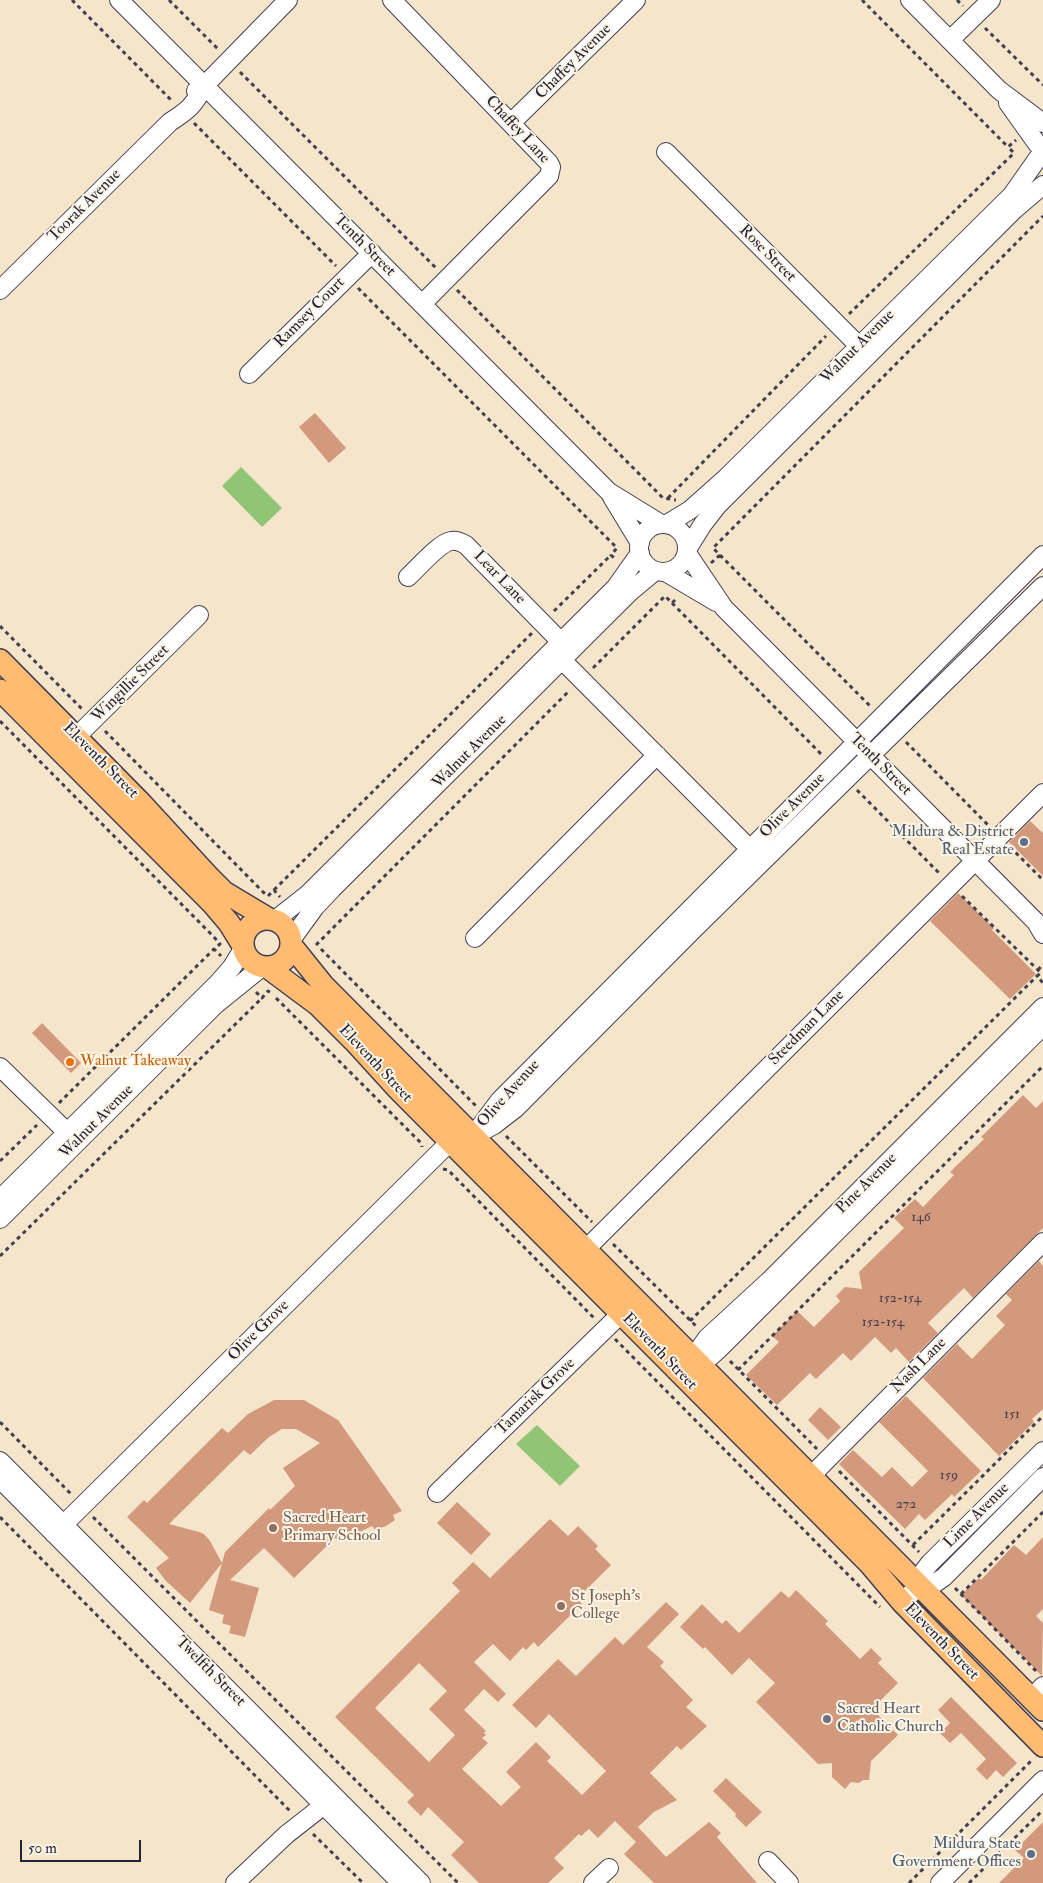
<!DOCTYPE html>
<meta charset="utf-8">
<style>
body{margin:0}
#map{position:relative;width:1043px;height:1883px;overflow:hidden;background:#f5e5cb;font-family:"IM FELL Double Pica",serif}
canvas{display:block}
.scale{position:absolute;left:20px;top:1840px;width:121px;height:22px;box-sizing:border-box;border:2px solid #22223b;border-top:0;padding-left:6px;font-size:15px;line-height:18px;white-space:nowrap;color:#22223b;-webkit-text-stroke:4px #fcf5e5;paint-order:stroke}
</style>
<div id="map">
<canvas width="1043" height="1883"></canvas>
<div class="scale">50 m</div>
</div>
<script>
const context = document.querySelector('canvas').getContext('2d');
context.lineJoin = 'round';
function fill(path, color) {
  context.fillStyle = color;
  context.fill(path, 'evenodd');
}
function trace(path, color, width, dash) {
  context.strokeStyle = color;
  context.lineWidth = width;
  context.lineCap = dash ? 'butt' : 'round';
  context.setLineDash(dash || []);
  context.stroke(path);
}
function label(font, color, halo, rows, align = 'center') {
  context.font = font + ' "IM FELL Double Pica",serif';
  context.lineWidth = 4;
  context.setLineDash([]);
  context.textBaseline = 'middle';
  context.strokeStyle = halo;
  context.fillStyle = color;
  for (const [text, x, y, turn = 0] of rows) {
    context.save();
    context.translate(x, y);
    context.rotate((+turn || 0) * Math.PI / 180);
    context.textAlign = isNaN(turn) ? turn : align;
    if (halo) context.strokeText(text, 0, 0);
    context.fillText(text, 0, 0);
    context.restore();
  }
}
const green = new Path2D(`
 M241,467l41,41 -20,19 -40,-41z
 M537,1425l43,41 -20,20 -44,-42z`);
const building = new Path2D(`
 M315,413l31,35 -17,15 -30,-36z
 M1030,821l13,12v43l-34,-34z
 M958,893l36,35 -2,2 44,44 -26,25 -80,-78z
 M42,1023l39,40 -10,10 -39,-40z
 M1023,1095l13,13 7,-7v127l-70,70 -9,-10 -36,35 10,10 -29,29 -13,-14 -5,5 -16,-16 -24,24 -8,-8 -27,26 -6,-6 -33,32 -31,-30 33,-33 -7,-6 25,-25 17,16 26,-26 -4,-5 9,-9 17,2 -3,-17 45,-44 -10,-10 21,-19 8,8 31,-32 -4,-3 34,-33 -3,-2z
 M1039,1261l4,5v143l-11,10 2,3 -35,34 -76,-78 34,-34 15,15 33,-34 -9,-9 16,-16 -6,-6z
 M906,1396l75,75 -27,26 -2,-3 -27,26 -6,-6 -14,15 -66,-65 14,-14 29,27 10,-10 20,20 16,-16 -49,-49z
 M274,1400h30l34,20 64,91 -9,4 2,5 -9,6 -11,4 -3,-4 -31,15 -6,-3 -41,40 -30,-30 -34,32 29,8 -14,49 -16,-4 2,-7 -9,-3 2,-8 -15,-5 16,-58 44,-44 1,2 25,-24 -12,-18 37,-25 -24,-14h-14l-13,8 -19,18 -6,-5 -75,74 30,8 5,2 6,7 12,22 -32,40 -24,-22 -10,-13 13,-10 -42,-41 17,-17 3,3 75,-75 6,5 20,-19z
 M820,1407l21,20 -13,13 -20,-20z
 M457,1502l34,32 -20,21 -34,-32z
 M550,1519l18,17 10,-10 20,20 -3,3 16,16 -34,34 5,5 -44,43 -4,-5 -8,8 -3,-3 -13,14 -17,-17 -19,18 32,32 -8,8 -14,-13 -20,21 22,21 -2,2 2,2 -4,3 6,5 -26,26 39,37 20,-19 -15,-15 30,-30 15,15 -4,4 35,34 24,-24 -57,-57 -13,14 -24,-23 46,-46 18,17 39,-39 8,8 43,-43 13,12 -32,33 17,15 -4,4 33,34 -7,7 21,19 -26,24 -4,-4 -27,27 27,27 -23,12 -16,15 28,30 43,-35 12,11 -4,4 40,46h-103l-30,-29 12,-12 -21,-21 -17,17 -9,-9 -8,7 -2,-2 -25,24 10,10 -16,15h-69l-28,-28 13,-13 -36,-35 -7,9 -14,-14 7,-7 -79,-78 125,-126 -8,-8 21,-21 17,16zM419,1663l28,28 -18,18 26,26 -26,27 -54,-54z
 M1043,1537v72l-7,7 7,7 -1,53 -81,-81 18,-17 2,2 33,-35 12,10z
 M796,1590l32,31 -3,3 35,35 11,-11 11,11 -4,4 20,20 -26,26 26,26 -27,26 -2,19h-6l-4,3 -8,-1 -6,7 -13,-12v-14l-14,1 -62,-62 19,-19 -26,-25 -17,17 -27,-28 -2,2 -23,-22 22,-23 20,20 4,-4 13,13 42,-42 8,7z
 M951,1697l66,66 -14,14 -7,-7 -9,10 -11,-11 10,-10 -25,-26 -11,10 -10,-10 10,-10 -12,-13z
 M726,1778l36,34 -16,15 -11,-11 1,-2 -23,-23z
 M1043,1822v61h-44l25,-25 -9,-8z`);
const path = new Path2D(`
 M72,0l100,101
 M169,0l49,49
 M862,0l146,147
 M957,0l6,6
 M985,28l58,57
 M240,72l197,197
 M194,123l142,143
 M358,288l259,260 -6,7 5,5
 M457,290l206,208 13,2
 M849,314l165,-161 -6,-6 8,-7
 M668,498l158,-162
 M720,555l150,151
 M711,563l9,-8 -7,-7 330,-332
 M672,603l150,152
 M554,611l57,-56
 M0,626l82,83
 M593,668l72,-72 7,7 5,-5
 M0,721l213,215 7,8 -6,5 7,7
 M105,731l158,161 5,4 6,-6 6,7
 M906,742l82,83
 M857,790l83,84
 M1010,847l33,33
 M274,890l258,-257
 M962,896l76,74 3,3 -4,3 6,7
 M316,945l254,-255
 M321,949l156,158
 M1038,970l5,-6
 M256,992l6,6 6,-7 2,1
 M276,998l145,145 1,4
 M59,1103l155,-154
 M506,1136l86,86
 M0,1161l37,-36
 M443,1169l5,1 147,149
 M613,1244l83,82
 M0,1256l262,-258
 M690,1321l347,-345
 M615,1339l265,268
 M730,1361l87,88
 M738,1370l305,-304
 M0,1422l71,72
 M839,1471l80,81
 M0,1517l291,295
 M93,1517l365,366
 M913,1545l130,-129
 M955,1588l81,83
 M961,1594l82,-82
 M313,1834l50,49
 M909,1883l123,-123
 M969,1883l74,-73`);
const minor = new Path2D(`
 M119,0l490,492 52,32
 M392,0l157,163 2,4 -2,9 -127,128
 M910,0l89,90 44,33
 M950,40l41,-40
 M196,91l8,-5 84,-86
 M1008,103l30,42
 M511,123l125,-123
 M666,152l200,201
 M0,290l170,-168c19,-12 24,-17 34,-36
 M249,374l123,-121
 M612,497l28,46
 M639 548a24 24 0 1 1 48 0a24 24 0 1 1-48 0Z
 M667,524l23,-14 36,-32 286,-283 26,-37
 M688,548l15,-24 14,-18 297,-296 29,-25
 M687,553l37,55 312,314 7,12
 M667,573l49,29
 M408,577c10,-9 31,-34 43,-36 5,-1 10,1 15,4l95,97
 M562,660l188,189
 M67,746l132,-131
 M275,920l33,-26 308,-307 24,-34
 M475,938l182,-183
 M291,940l24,-33 17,-18 299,-298 24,-20
 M0,1067l75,73
 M479,1133l15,-8 22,-17 177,-178 350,-344
 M473,1136l27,-36 543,-545
 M0,1199l218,-216 14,-16 11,-18
 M0,1219l215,-214 47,-38
 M577,1258l466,-465
 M697,1362l3,-14 7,-10 62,-57 274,-274
 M697,1362l13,-5 9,-8 324,-323
 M0,1461l421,422
 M0,1479l401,404
 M802,1485l241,-243
 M437,1493l193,-188
 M54,1534l405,-401
 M919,1586l15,-2 10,-7 99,-100
 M902,1602l17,-16 4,-14 7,-9 113,-112
 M1031,1698l12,-12
 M768,1861l21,22
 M235,1883l52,-49 46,-36
 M593,1883l16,-15
 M940,1883l103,-103`);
const major = new Path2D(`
 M0,660l142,144 68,74 14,14 45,27
 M0,690l212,213 17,20 13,21
 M243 943a24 24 0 1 1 48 0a24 24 0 1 1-48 0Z
 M291,945l33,41 719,724
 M267,967l51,38 37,37 41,45 473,476 33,39 141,144`);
const markers = [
 [1024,842,5,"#5c6f8a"],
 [70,1062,5,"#e8710a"],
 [273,1528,5,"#8d6e63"],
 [561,1606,5,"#8d6e63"],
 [827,1719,5,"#6b7280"],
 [1031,1854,5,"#5c6f8a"]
];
const numberNames = [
 ["146",921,1218],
 ["152-154",900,1299],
 ["152-154",883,1323],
 ["151",1012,1415],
 ["159",949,1476],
 ["272",906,1505]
];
const streetNames = [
 ["Chaffey Avenue",574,62,-45],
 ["Chaffey Lane",517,130,47],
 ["Toorak Avenue",85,206,-45],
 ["Tenth Street",364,246,45],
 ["Rose Street",767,254,45],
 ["Ramsey Court",310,313,-45],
 ["Walnut Avenue",858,347,-45],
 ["Lear Lane",499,578,46],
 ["Wingillie Street",131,684,-45],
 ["Walnut Avenue",470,752,-45],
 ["Eleventh Street",100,761,45],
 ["Tenth Street",880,765,45],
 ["Olive Avenue",793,806,-45],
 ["Steedman Lane",807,1028,-45],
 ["Eleventh Street",375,1064,47],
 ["Olive Avenue",509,1094,-48],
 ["Walnut Avenue",97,1122,-45],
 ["Pine Avenue",867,1184,-45],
 ["Olive Grove",259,1331,-45],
 ["Eleventh Street",659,1352,46],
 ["Nash Lane",919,1366,-45],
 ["Tamarisk Grove",536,1397,-44],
 ["Lime Avenue",977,1516,-45],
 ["Eleventh Street",941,1642,46],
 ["Twelfth Street",210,1672,45]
];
const serviceNames = [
 ["Mildura & District",1014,833],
 ["Real Estate",1014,851],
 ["Mildura State",1021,1845],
 ["Government Offices",1021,1863]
];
const foodNames = [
 ["Walnut Takeaway",80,1062]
];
const educationNames = [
 ["Sacred Heart",283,1519],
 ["Primary School",283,1537],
 ["St Joseph’s",571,1597],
 ["College",571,1615]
];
const worshipNames = [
 ["Sacred Heart",837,1710],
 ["Catholic Church",837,1728]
];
fill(green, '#91c576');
fill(building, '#d2997c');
trace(minor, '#423f51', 20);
trace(major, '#423f51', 24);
trace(path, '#423f51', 3, [4, 4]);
trace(minor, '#fff', 18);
trace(major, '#ffbb71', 21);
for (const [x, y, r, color] of markers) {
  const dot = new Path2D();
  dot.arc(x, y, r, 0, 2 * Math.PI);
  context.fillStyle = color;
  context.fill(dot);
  trace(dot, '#fcf5e5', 2);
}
label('14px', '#4e404b', null, numberNames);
label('16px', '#22223b', '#fcf5e5', streetNames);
label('16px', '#4e5e75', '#fcf5e5', serviceNames, 'right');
label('16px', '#c56008', '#fcf5e5', foodNames, 'left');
label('16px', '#785e54', '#fcf5e5', educationNames, 'left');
label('16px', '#5b616d', '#fcf5e5', worshipNames, 'left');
</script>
